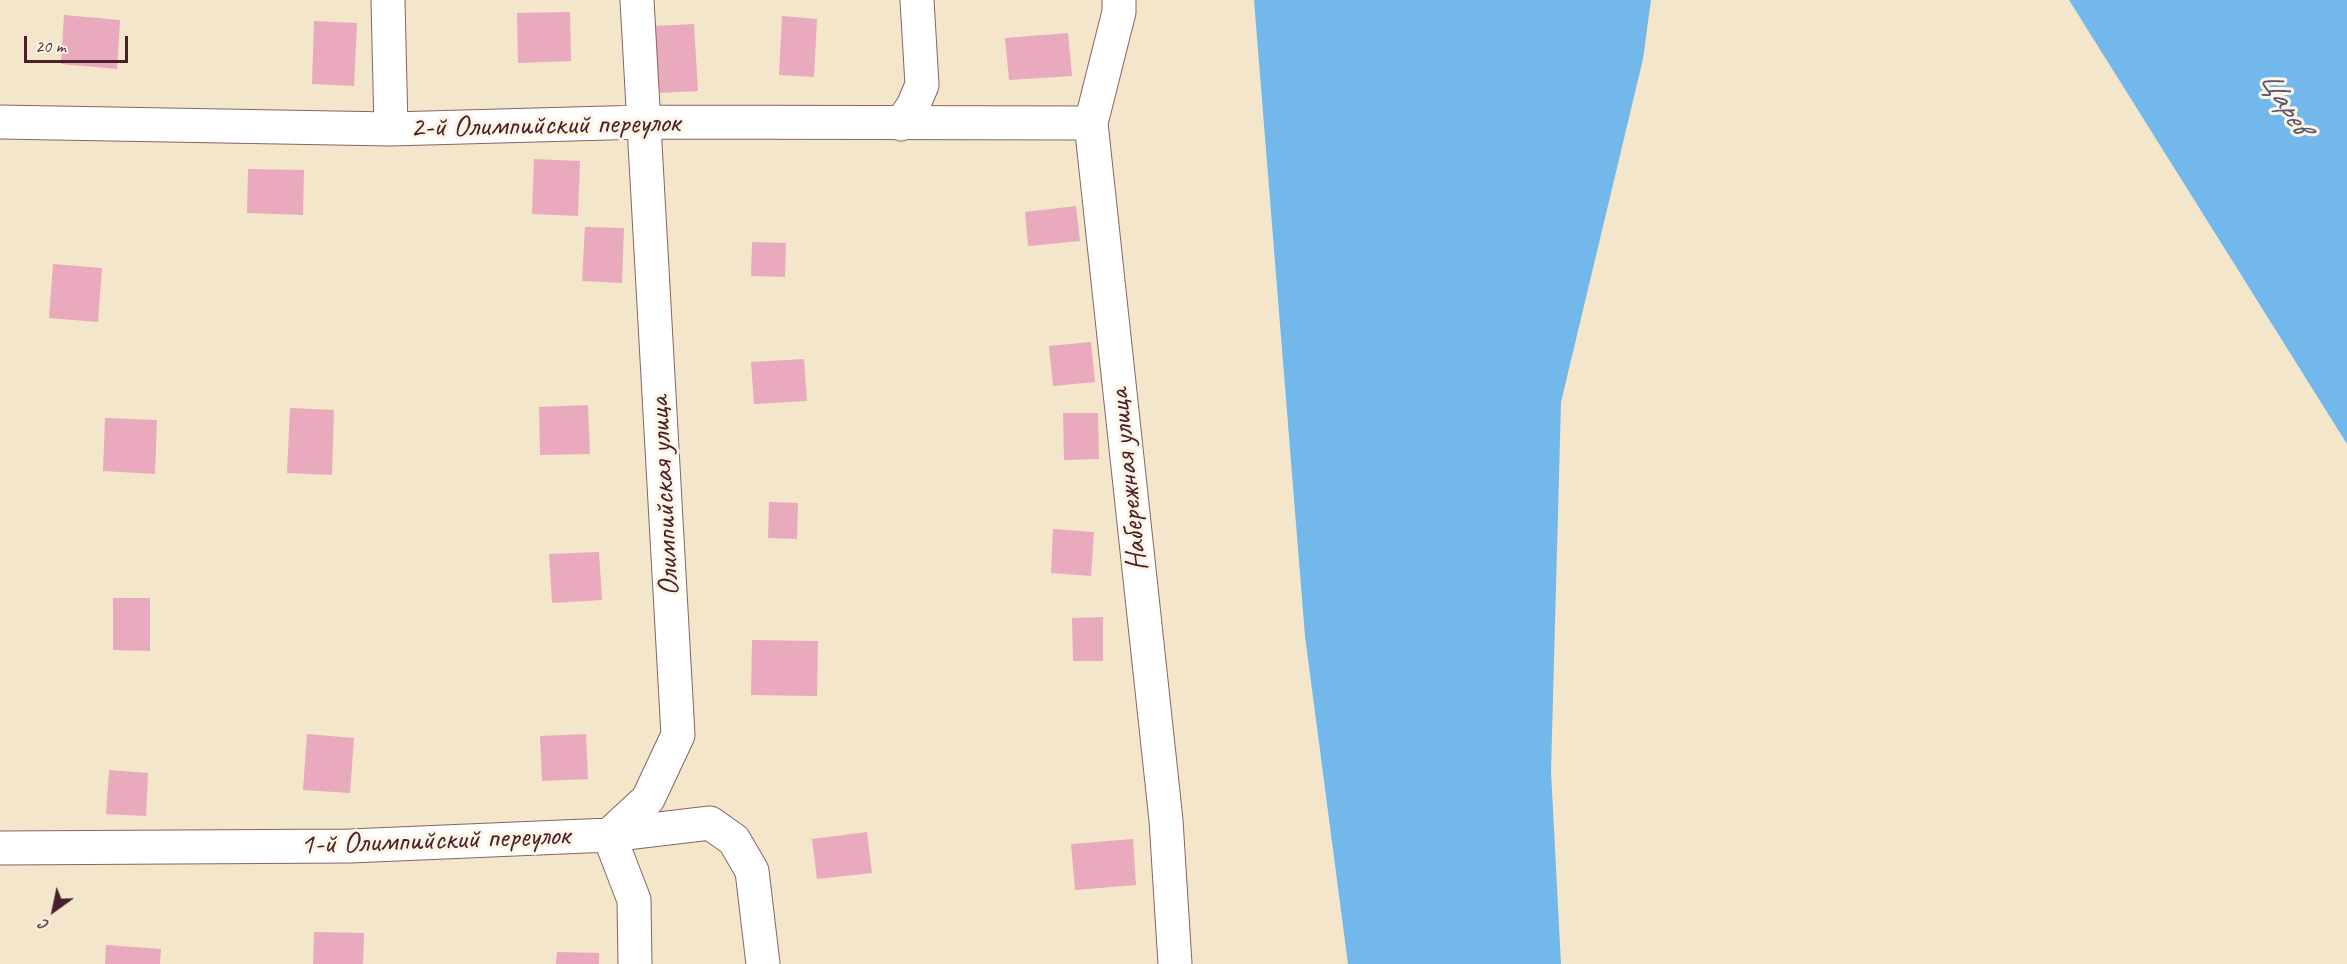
<!DOCTYPE html>
<meta charset="utf-8">
<style>
body{margin:0}
#map{position:relative;width:2347px;height:964px;overflow:hidden;background:#f3e6ca;font-family:Caveat,sans-serif}
canvas{display:block}
.north{position:absolute;left:24px;top:880px;width:60px;height:60px;-webkit-text-stroke:4px #fcf5e5;paint-order:stroke;rotate:213deg;font-size:16px;font-weight:700;line-height:24px;text-align:center;color:#4a1f2b}
.north::after{content:'';display:block;margin:auto;width:21px;height:27px;background:#4a1f2b;clip-path:polygon(50% 0,100% 100%,50% 72%,0 100%)}
.scale{position:absolute;left:24px;top:36px;width:104px;height:27px;box-sizing:border-box;border:3px solid #4a1f2b;border-top:0;padding-left:8px;font-size:18px;line-height:21px;white-space:nowrap;color:#4a1f2b;-webkit-text-stroke:4px #fcf5e5;paint-order:stroke}
</style>
<div id="map">
<canvas width="2347" height="964"></canvas>
<div class="north">С</div>
<div class="scale">20 m</div>
</div>
<script>
const context = document.querySelector('canvas').getContext('2d');
context.lineJoin = 'round';
function fill(path, color) {
  context.fillStyle = color;
  context.fill(path, 'evenodd');
}
function trace(path, color, width, dash) {
  context.strokeStyle = color;
  context.lineWidth = width;
  context.lineCap = dash ? 'butt' : 'round';
  context.setLineDash(dash || []);
  context.stroke(path);
}
function label(font, color, halo, rows, align = 'center') {
  context.font = font + ' Caveat,sans-serif';
  context.lineWidth = 6;
  context.setLineDash([]);
  context.textBaseline = 'middle';
  context.strokeStyle = halo;
  context.fillStyle = color;
  for (const [text, x, y, turn = 0] of rows) {
    context.save();
    context.translate(x, y);
    context.rotate((+turn || 0) * Math.PI / 180);
    context.textAlign = isNaN(turn) ? turn : align;
    if (halo) context.strokeText(text, 0, 0);
    context.fillText(text, 0, 0);
    context.restore();
  }
}
const water = new Path2D(`
 M1254,0h397l-8,59 -82,343 -10,369 10,193h-213l-43,-328z
 M2069,0h278v444z`);
const building = new Path2D(`
 M570,12l1,49 -53,2 -1,-50z
 M64,15l56,5 -3,49 -56,-5z
 M782,16l35,3 -3,58 -35,-2z
 M314,21l43,2 -3,63 -42,-2z
 M694,24l4,67 -40,2 -4,-67z
 M1068,33l4,43 -63,4 -4,-42z
 M534,159l46,2 -2,55 -46,-2z
 M248,169l56,1 -1,45 -56,-2z
 M1076,206l4,35 -52,5 -3,-34z
 M585,227l39,1 -2,55 -40,-2z
 M752,242l34,1 -1,34 -34,-1z
 M53,264l49,4 -4,54 -49,-4z
 M1091,342l4,40 -42,4 -4,-40z
 M804,359l3,42 -53,3 -3,-42z
 M588,405l2,49 -50,1 -1,-48z
 M290,408l44,2 -2,65 -45,-2z
 M1063,413h35l1,46 -35,1z
 M105,418l52,2 -2,54 -52,-3z
 M769,502l29,1 -1,36 -29,-1z
 M1053,529l41,3 -3,44 -40,-3z
 M599,552l3,48 -50,3 -3,-49z
 M113,598h37v53l-37,-1z
 M1103,617v44h-30l-1,-43z
 M752,640l66,1 -1,55 -66,-1z
 M307,734l47,4 -4,55 -47,-3z
 M586,734l2,45 -46,2 -2,-45z
 M109,770l39,3 -2,43 -40,-2z
 M867,832l5,41 -55,6 -5,-40z
 M1133,839l3,46 -61,5 -4,-46z
 M314,932l50,1 -1,31h-50z
 M106,945l55,4 -1,15h-55z
 M557,952l42,1v11h-43z`);
const street = new Path2D(`
 M388,0l3,129
 M1119,0v12l-28,111 75,697 9,144
 M0,122l391,7 253,-7 447,1
 M901,124l12,-18 9,-21 -5,-85
 M0,848l350,-2 259,-11 101,-12 24,17 18,31 11,93
 M635,964l-1,-64 -25,-65 39,-36 30,-64 -41,-735`);
const streetNames = [
 ["2-й Олимпийский переулок",545,126,-1],
 ["Набережная улица",1129,480,-96],
 ["Олимпийская улица",665,496,-93],
 ["1-й Олимпийский переулок",435,841,-2]
];
const waterNames = [
 ["Царев",2284,102,58]
];
fill(water, '#73b8ea');
fill(building, '#e9aabd');
trace(street, '#856563', 35);
trace(street, '#fff', 33);
label('30px', '#4a1f2b', '#fcf5e5', streetNames);
label('italic 32px', '#58556e', '#fcf5e5', waterNames);
</script>
